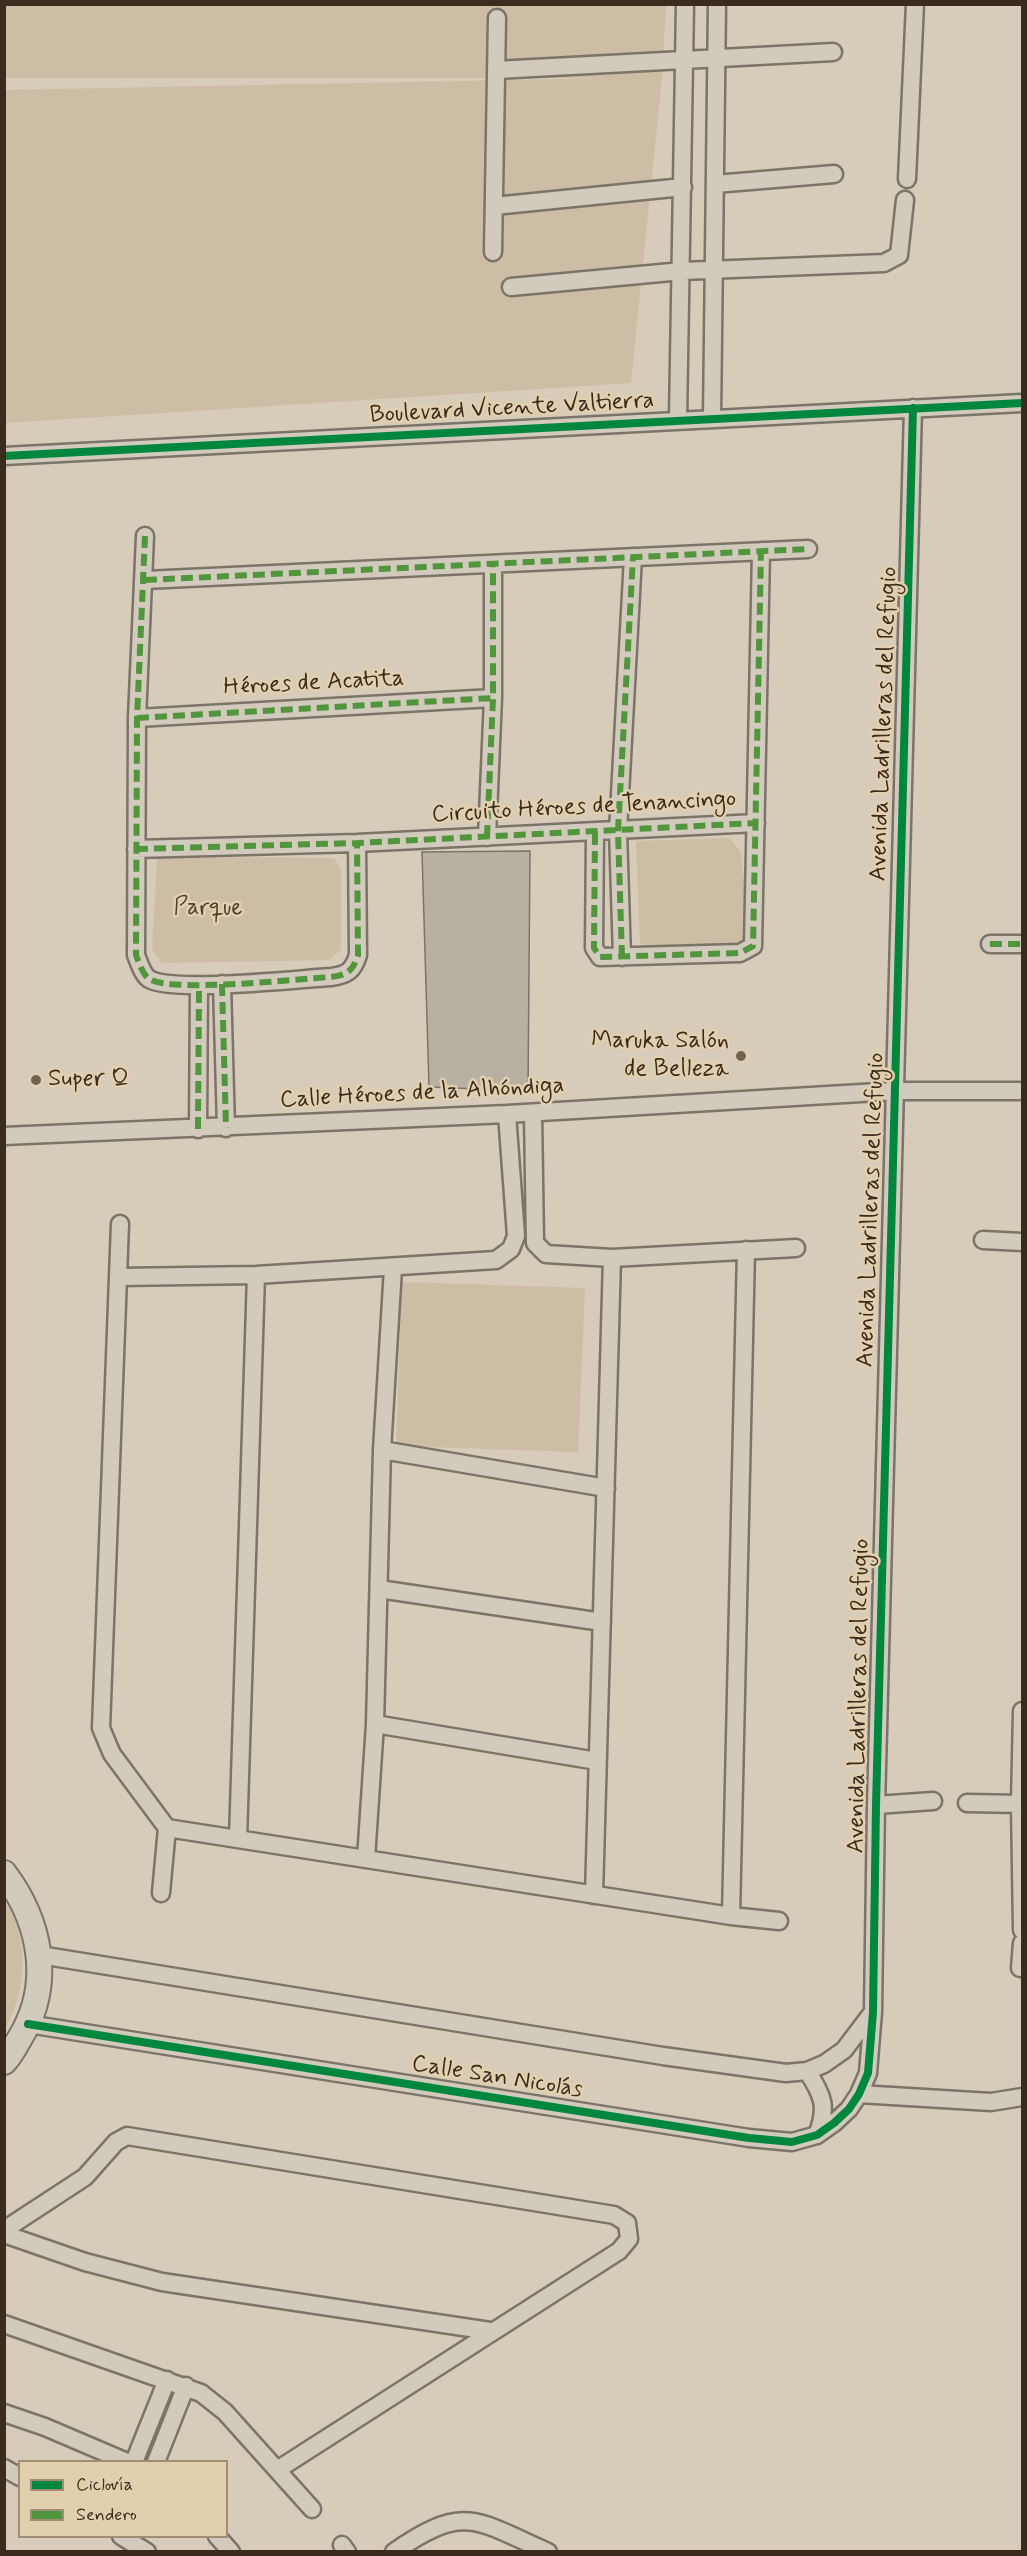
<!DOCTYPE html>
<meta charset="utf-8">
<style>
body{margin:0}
#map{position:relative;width:1027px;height:2556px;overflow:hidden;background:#d6ccb9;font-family:Mynerve,sans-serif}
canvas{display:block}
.frame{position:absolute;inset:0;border:6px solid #3b2a1e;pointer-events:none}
.legend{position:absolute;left:18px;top:2460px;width:210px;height:78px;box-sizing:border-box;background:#e2cfad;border:2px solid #9f8d74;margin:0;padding:8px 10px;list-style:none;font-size:18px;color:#3b2a1e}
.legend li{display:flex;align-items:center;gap:12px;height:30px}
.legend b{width:30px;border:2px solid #9f8d74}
</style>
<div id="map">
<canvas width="1027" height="2556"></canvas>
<div class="frame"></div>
<ul class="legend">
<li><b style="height:8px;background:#00873e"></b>Ciclovía</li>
<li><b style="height:8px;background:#51953d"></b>Sendero</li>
</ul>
</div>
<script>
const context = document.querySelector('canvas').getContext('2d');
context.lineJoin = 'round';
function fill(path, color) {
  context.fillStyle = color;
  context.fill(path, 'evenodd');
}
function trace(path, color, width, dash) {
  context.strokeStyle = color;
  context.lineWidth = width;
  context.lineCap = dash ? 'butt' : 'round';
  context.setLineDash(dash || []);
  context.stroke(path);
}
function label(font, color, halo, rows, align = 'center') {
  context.font = font + ' Mynerve,sans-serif';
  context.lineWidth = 5;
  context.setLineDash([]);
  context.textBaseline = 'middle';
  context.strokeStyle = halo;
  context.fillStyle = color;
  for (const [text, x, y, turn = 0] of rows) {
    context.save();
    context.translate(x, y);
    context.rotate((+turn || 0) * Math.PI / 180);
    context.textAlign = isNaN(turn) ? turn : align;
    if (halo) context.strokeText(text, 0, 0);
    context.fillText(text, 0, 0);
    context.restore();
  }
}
const green = new Path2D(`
 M5,5h661l-4,72 -31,306 -626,40v-333l610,-12h-610z
 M729,838l12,14 7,68 -5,26 -84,3 -19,-6 -4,-102z
 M157,857l177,1 7,11v81l-12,10 -167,3 -10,-14z
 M402,1282l183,6 -7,164 -182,-6z
 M5,1901c25,38 22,90 0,128z`);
const building = new Path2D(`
 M530,851l-2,240 -99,-4 -7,-235z`);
const street = new Path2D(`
 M496,70l337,-18
 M907,179l8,-175
 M715,184l119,-10
 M494,206l189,-19
 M493,252l4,-234
 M511,287l171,-16 202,-8 15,-8 6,-55
 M712,418l5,-414
 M678,419l7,-415
 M4,456l1018,-53
 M145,536l-8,182 -1,237c3,7 6,19 13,24 24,14 148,0 182,-2 16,-2 22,-6 27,-22l-1,-112
 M145,580l663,-31
 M137,718l356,-20
 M595,833l-1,115 6,9 140,-4 13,-7 8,-395
 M487,837l6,-139v-133
 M136,849l221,-6 399,-20
 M990,944h32
 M622,957l-4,-126 15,-274
 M222,984l4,144
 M533,1113l2,130 11,11 66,4 184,-10
 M198,1129l1,-144
 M4,1136l503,-22 388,-23h127
 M120,1224l-19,504 11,26 55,74 -6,65
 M983,1240l39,2
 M119,1277l137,-2 240,-15 15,-11 5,-13 -9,-122
 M382,1450l224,38
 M379,1589l223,33
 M1022,1711l-2,93 2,126
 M375,1724l222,37
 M967,1803l55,1
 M876,1805l57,-4
 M167,1828l564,88 48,5
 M238,1839l18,-564
 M366,1859l9,-135 7,-274 11,-182
 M594,1895l18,-637
 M731,1916l15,-666
 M40,1955l623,101 123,17 21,-2 17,-7 20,-14 28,-37
 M1020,1968l2,-25
 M28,2024l721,114 43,4 25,-7 17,-12 15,-14 10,-15 9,-21 5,-61 3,-207 37,-1397
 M807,2071c16,24 21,36 10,64
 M859,2094l132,8 31,-5
 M4,2230l81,-53 31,-35 11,-6 487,79 13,8 2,16 -10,12 -342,219
 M4,2234l81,28 77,20 328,49
 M4,2324l197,69 24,19 87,97
 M4,2413l41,14 82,35
 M134,2462l33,-82
 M156,2462l30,-76
 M4,2468l16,9
 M121,2536l26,16
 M217,2536l14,16
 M342,2545l5,7
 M394,2552c71,-49 81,-32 154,0`);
const secondary = new Path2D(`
 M4,1873c37,49 49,111 16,165 -5,8 -9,17 -16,24`);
const quiet = new Path2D(`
 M145,536l-8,182 -1,237c3,7 6,19 13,24 24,14 148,0 182,-2 16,-2 22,-6 27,-22l-1,-112
 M145,580l663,-31
 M137,718l356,-20
 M595,833l-1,115 6,9 140,-4 13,-7 8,-395
 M487,837l6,-139v-133
 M136,849l221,-6 399,-20
 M990,944h32
 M622,957l-4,-126 15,-274
 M222,984l4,144
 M198,1129l1,-144`);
const cycleway = new Path2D(`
 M4,456l1018,-53
 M28,2024l721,114 43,4 25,-7 17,-12 15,-14 10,-15 9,-21 5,-61 3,-207 37,-1397`);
const markers = [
 [741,1056,6,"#716354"],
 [36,1080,6,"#716354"]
];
const streetNames = [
 ["Boulevard Vicente Valtierra",512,409,-3],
 ["Héroes de Acatita",314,684,-3],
 ["Avenida Ladrilleras del Refugio",885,724,-88],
 ["Circuito Héroes de Tenancingo",584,808,-3],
 ["Calle Héroes de la Alhóndiga",422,1094,-3],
 ["Avenida Ladrilleras del Refugio",872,1210,-88],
 ["Avenida Ladrilleras del Refugio",860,1696,-89],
 ["Calle San Nicolás",497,2078,9]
];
const parkNames = [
 ["Parque",208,909]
];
const poiNames = [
 ["Maruka Salón",729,1042],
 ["de Belleza",729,1070],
 ["Super Q",48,1080,"left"]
];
fill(green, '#ccbda4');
fill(building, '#b8b0a2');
trace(building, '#7c7469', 1.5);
trace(street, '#7c7469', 21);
trace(secondary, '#7c7469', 28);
trace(street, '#d2cabd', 16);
trace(secondary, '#d2cabd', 24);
trace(quiet, '#51953d', 6, [12, 6]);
trace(cycleway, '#00873e', 8);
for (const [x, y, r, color] of markers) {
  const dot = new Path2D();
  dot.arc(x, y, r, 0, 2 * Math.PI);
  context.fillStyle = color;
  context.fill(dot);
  trace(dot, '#e2cfad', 2);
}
label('24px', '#3b2a1e', '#e2cfad', streetNames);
label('24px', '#503e30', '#e2cfad', parkNames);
label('24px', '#3b2a1e', '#e2cfad', poiNames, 'right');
</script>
